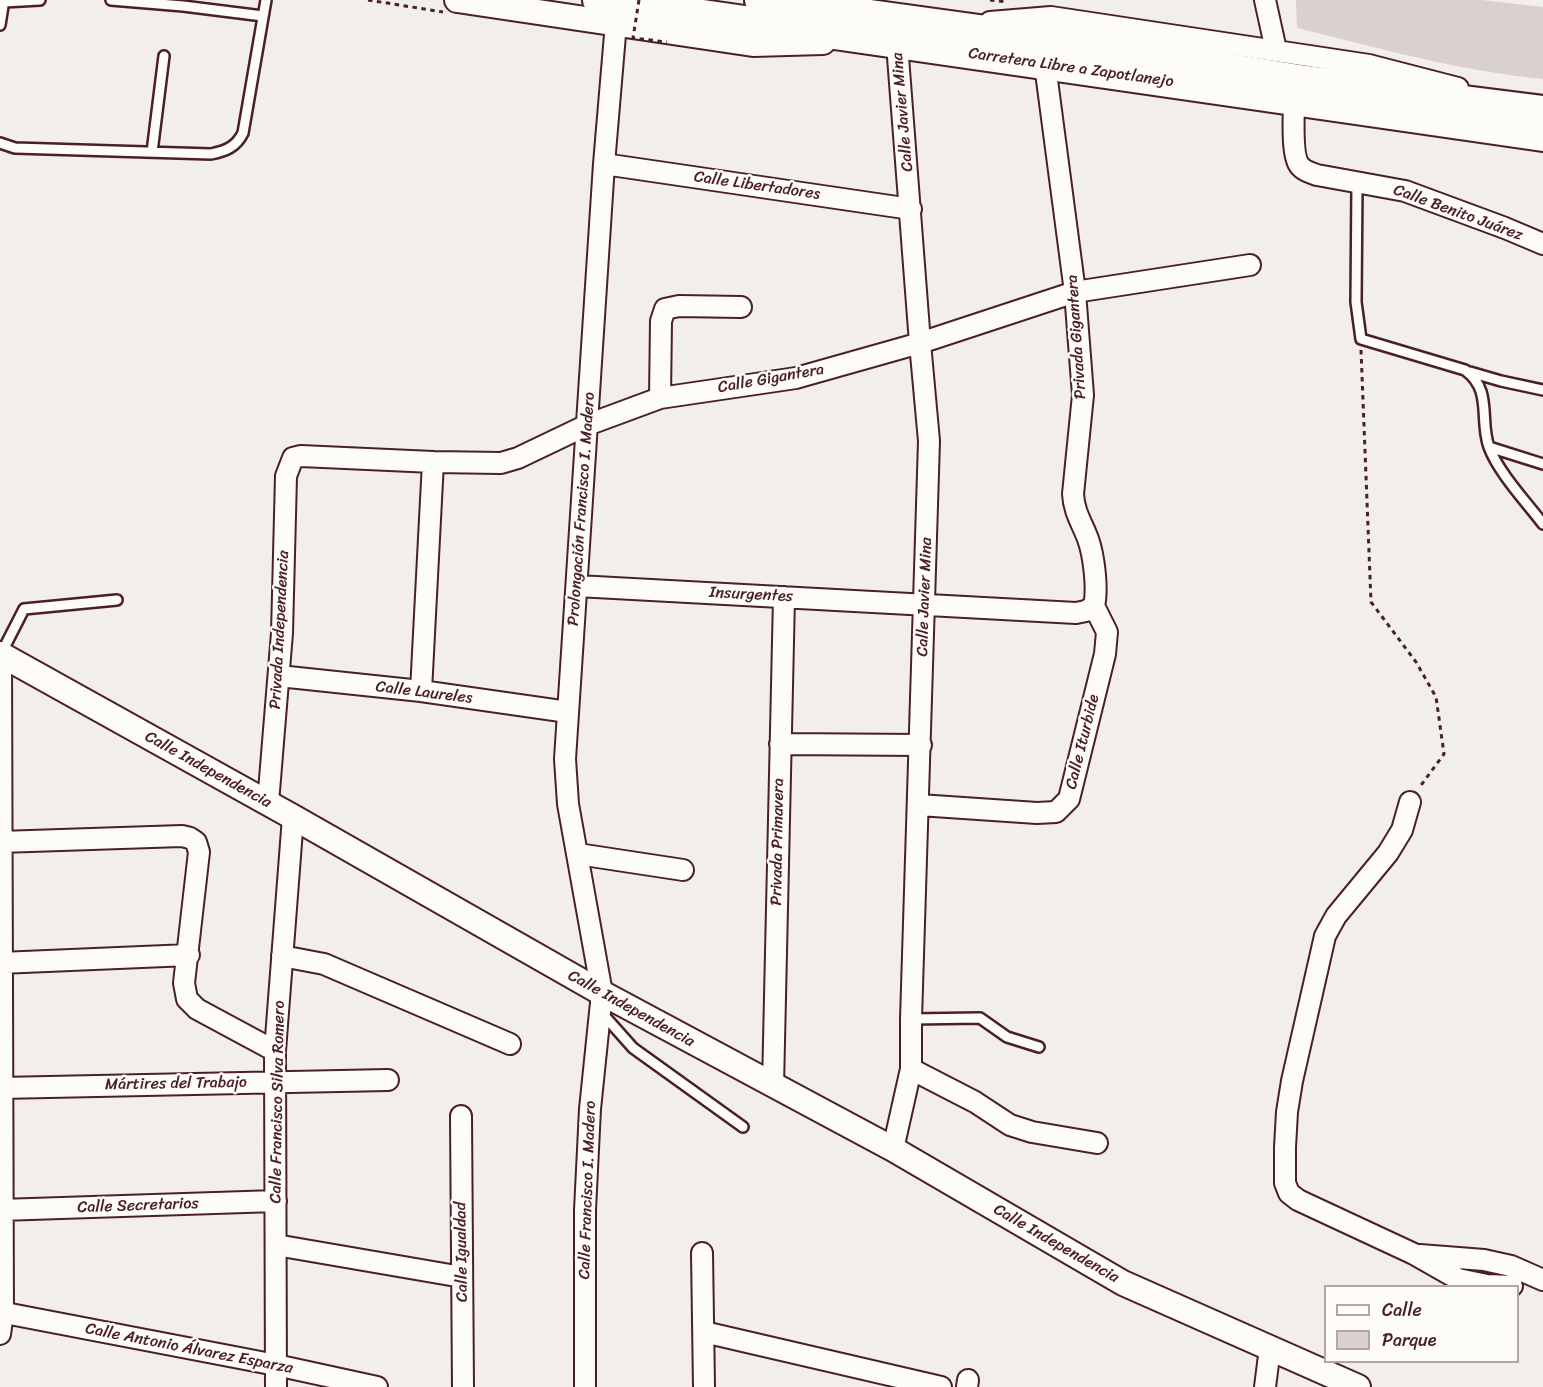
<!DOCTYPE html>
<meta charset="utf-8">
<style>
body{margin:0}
#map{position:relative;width:1543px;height:1387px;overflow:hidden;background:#f2efeb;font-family:Sriracha,sans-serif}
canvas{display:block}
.legend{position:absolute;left:1324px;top:1285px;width:195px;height:78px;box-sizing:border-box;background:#fdfcf7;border:2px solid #b5a4a5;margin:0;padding:8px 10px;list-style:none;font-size:18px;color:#4a1f2b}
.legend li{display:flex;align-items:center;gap:12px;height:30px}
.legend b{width:30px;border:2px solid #b5a4a5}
</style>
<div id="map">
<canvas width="1543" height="1387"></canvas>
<ul class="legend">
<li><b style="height:8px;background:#fdfcf7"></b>Calle</li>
<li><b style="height:16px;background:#d9d0cf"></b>Parque</li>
</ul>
</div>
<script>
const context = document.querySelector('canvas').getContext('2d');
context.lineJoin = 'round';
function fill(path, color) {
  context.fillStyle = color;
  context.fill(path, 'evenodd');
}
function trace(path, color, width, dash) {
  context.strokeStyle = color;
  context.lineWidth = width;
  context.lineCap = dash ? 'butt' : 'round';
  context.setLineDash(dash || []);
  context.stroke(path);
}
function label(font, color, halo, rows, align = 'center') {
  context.font = font + ' Sriracha,sans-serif';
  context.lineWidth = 5;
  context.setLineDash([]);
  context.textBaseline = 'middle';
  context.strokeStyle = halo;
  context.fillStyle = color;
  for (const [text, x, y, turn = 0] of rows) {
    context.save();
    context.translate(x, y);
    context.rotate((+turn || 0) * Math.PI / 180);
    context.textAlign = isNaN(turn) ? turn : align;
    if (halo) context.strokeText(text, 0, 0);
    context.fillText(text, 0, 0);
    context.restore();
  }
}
const green = new Path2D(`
 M1296,0h186l61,7v72c-83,-8 -165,-31 -246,-51z`);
const path = new Path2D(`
 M368,0l75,12
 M990,0l17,2
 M1361,350l10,252 45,60 20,35 8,57 -25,34`);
const service = new Path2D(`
 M111,0l72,6 80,10
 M4,2l36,-2
 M0,25l4,-25
 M0,143l15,5 196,6c15,-3 25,-7 32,-21l23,-133
 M152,152l12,-96
 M1357,183l-1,119 5,37 104,31c28,20 14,50 24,77 9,25 38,56 54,77
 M1470,372l31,9 42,9
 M1489,447l54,17
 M1,654l23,-45 93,-9
 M601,1012l32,36 110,79
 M911,1019l69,-1 27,19 32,10`);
const minor = new Path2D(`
 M1265,0l11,50
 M990,22l61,-5 318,48 89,23
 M1045,65l30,227 8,103 -10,99c1,18 9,29 15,45 6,17 10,50 6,67
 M1294,100c0,14 -3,56 6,66 4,5 11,7 17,9l88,16 100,37 38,16
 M604,164l307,45
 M660,398l1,-77 4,-12 14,-3 62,1
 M577,586l499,27 10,-2 8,-5
 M279,676l142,15 147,21
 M421,691l12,-229
 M780,744l141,1
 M1410,802l-8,28 -14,23 -52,63 -11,20 -33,145 -5,31 -2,35v36l4,10 9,7 116,54 44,25 29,6 25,1
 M268,803l14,-170 4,-157 7,-18 8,-2 132,6 68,1 17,-5 69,-33 73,-27 136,-20 124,-35 155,-51 175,-27
 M919,805l118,8 19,-1 13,-13 36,-145 2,-22 -13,-26
 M0,842l182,-6 8,2 6,4 3,10 -15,131 3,16 10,10 78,42
 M578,854l105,16
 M282,956l42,8 186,80
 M0,963l189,-8
 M911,1069l64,33 35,23 22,7 65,11
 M773,1086l11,-489
 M0,1088l388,-8
 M461,1116l2,271
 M893,1149l18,-80v-50l18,-578 -9,-98 -23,-299
 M0,1210l276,-9
 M276,1245l186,32
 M702,1253l2,134
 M1420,1255l64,5 27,6 32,14
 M0,1312l276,53 101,22
 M704,1332l237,55
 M0,1334l3,-21 -2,-659
 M276,1387l-1,-336 18,-234
 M585,1387v-177l5,-101 12,-116 -34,-189 -3,-45 39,-595 12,-141
 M967,1387l1,-7
 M1265,1387l5,-39`);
const tertiary = new Path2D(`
 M457,0l296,44 70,-2
 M0,654l293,163 309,176 291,156 230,134 235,104`);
const primary = new Path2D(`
 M598,0l945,136
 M760,0l292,40 253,41 238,30`);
const pathBridge = new Path2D(`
 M639,0l-6,38 34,4`);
const streetNames = [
 ["Carretera Libre a Zapotlanejo",1071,68,8],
 ["Calle Javier Mina",903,112,-95],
 ["Calle Libertadores",757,186,8],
 ["Calle Benito Juárez",1458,213,20],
 ["Privada Gigantera",1077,337,-94],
 ["Calle Gigantera",771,379,-10],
 ["Prolongación Francisco I. Madero",582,509,-86],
 ["Insurgentes",751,595,3],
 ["Calle Javier Mina",925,597,-88],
 ["Privada Independencia",280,630,-87],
 ["Calle Laureles",424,693,7],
 ["Calle Iturbide",1083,742,-76],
 ["Calle Independencia",208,770,29],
 ["Privada Primavera",778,842,-89],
 ["Calle Independencia",631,1009,29],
 ["Mártires del Trabajo",176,1084,-1],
 ["Calle Francisco Silva Romero",278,1102,-89],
 ["Calle Francisco I. Madero",588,1190,-88],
 ["Calle Secretarios",138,1206,-2],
 ["Calle Independencia",1056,1244,30],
 ["Calle Igualdad",462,1252,-91],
 ["Calle Antonio Álvarez Esparza",189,1349,11]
];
fill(green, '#d9d0cf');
trace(service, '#4a1f2b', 14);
trace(minor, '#4a1f2b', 24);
trace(tertiary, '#4a1f2b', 28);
trace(primary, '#4a1f2b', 34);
trace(path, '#4a1f2b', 3, [4.5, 4.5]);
trace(service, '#fdfcf7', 9);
trace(minor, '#fdfcf7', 20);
trace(tertiary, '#fdfcf7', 24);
trace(primary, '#fdfcf7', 30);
trace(pathBridge, '#4a1f2b', 3, [4.5, 4.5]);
label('16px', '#4a1f2b', '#fdfcf7', streetNames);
</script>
